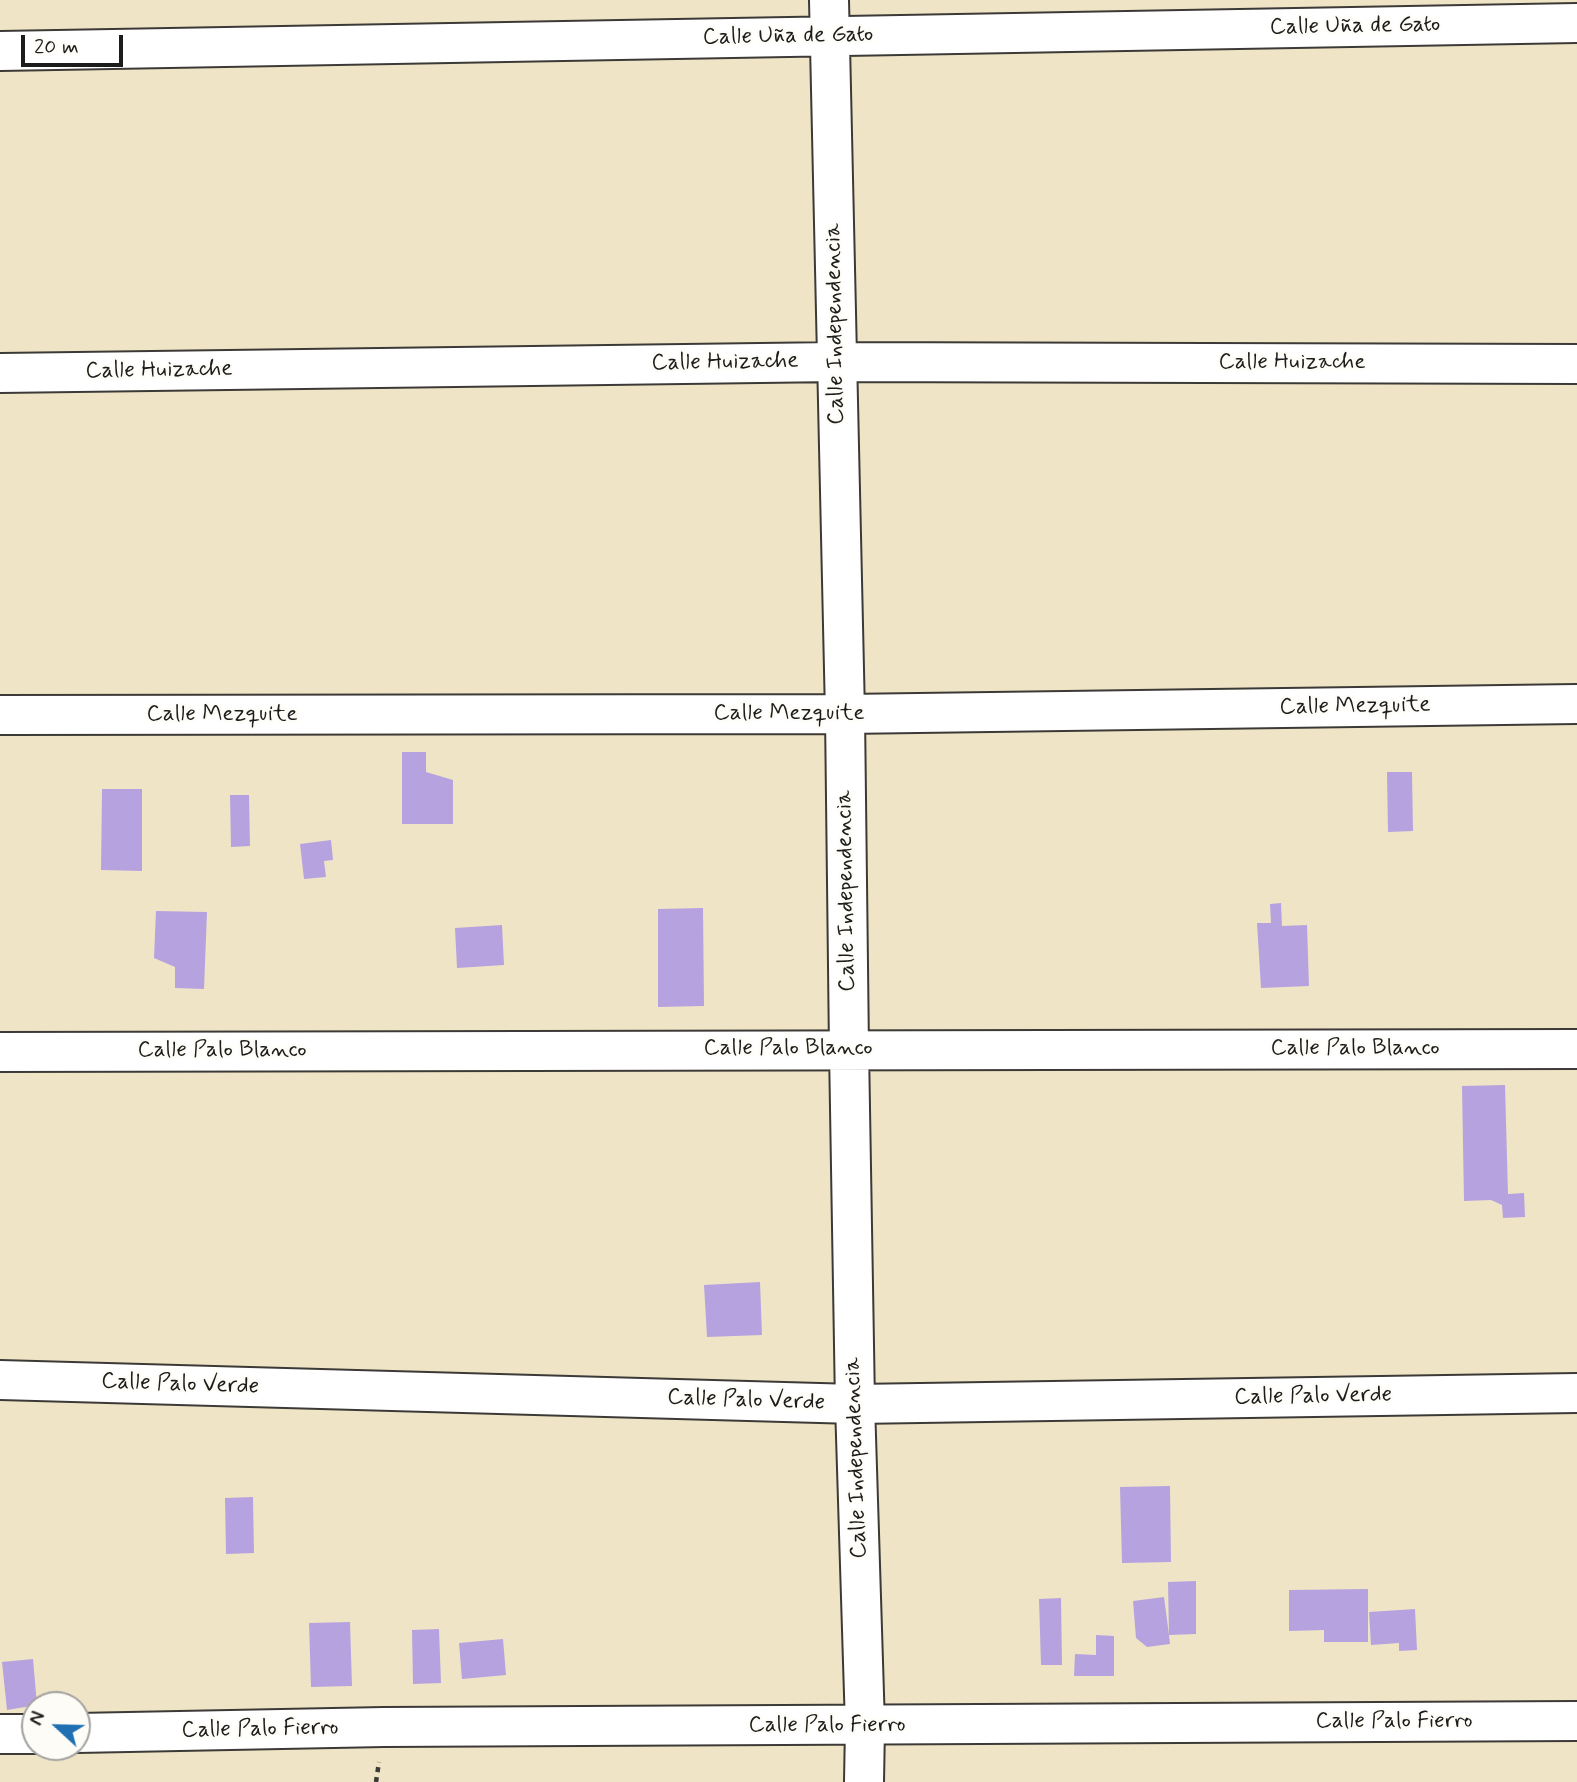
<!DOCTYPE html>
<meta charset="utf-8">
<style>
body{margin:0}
#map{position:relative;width:1577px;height:1782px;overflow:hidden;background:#f0e4c7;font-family:Mynerve,sans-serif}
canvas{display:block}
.north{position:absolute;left:21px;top:1691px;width:70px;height:70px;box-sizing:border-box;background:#fdfcf7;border:2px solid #a3a29f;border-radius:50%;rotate:292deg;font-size:19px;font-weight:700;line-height:28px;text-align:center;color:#1c1c1c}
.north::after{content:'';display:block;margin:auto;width:24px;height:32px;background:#1f6fb2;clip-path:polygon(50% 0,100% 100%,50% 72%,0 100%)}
.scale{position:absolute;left:21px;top:35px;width:102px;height:32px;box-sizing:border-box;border:4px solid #1c1c1c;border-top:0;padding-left:9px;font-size:21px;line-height:24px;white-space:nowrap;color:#1c1c1c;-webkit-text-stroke:5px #fdfcf7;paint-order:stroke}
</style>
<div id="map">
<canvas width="1577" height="1782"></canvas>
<div class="north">N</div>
<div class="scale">20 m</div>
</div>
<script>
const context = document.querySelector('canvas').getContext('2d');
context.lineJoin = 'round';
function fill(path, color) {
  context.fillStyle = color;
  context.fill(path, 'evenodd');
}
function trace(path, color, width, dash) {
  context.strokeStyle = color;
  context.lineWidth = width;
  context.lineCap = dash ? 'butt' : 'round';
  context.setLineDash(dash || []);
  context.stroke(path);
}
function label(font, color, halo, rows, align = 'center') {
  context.font = font + ' Mynerve,sans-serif';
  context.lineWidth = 5;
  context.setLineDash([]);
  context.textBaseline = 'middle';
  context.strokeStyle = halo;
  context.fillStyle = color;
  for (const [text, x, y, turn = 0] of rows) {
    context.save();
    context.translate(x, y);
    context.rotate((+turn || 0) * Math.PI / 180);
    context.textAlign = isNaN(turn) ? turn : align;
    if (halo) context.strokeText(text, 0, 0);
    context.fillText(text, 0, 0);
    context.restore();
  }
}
const building = new Path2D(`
 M402,752h24v20l27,8v44h-51z
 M1387,772h25l1,59 -25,1z
 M102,789h40v82l-41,-1z
 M230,795h19l1,51 -19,1z
 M331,840l2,20 -9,1 2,16 -22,2 -4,-35z
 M1281,903l1,23 25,-1 2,61 -48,2 -4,-65h14l-1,-19z
 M703,908l1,98 -46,1v-98z
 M156,911l51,1 -3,77 -29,-1v-21l-21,-9z
 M502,925l2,40 -47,3 -2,-40z
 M1505,1085l3,109 16,-1 1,24 -22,1 -1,-13 -11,-5 -27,1 -2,-115z
 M760,1282l2,53 -55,2 -3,-52z
 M1170,1486l1,76 -49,1 -2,-76z
 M253,1497l1,56 -28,1 -1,-56z
 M1196,1581v53l-27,1 1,9 -23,3 -11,-9 -3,-37 31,-4 5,38 -1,-53z
 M1368,1589v53h-44v-12l-35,1v-41z
 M1061,1598l1,67h-21l-2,-66z
 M1415,1609l2,41 -18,1v-8l-28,2 -2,-33z
 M350,1622l2,64 -41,1 -2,-64z
 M439,1629l2,54 -28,1 -1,-54z
 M1096,1635l18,1v40h-40l1,-22 21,1z
 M503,1639l3,36 -44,4 -3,-36z
 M33,1659l4,46 -30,5 -5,-48z`);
const path = new Path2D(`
 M376,1782l3,-20`);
const minor = new Path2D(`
 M829,0l16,714 4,335 6,355 10,322 -1,56
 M0,51l1577,-28
 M0,373l836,-11 741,2
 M0,715l845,-1 732,-10
 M0,1052l1577,-3
 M0,1380l855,24 722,-11
 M77,1733l307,-6 1193,-6
 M0,1734h35`);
const streetNames = [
 ["Calle Uña de Gato",1355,27,-1],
 ["Calle Uña de Gato",788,37,-1],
 ["Calle Independencia",836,324,-91],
 ["Calle Huizache",725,363,-1],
 ["Calle Huizache",1292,363],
 ["Calle Huizache",159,371,-1],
 ["Calle Mezquite",1355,707,-1],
 ["Calle Mezquite",789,714],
 ["Calle Mezquite",222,715],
 ["Calle Independencia",847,891,-91],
 ["Calle Palo Blanco",788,1049],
 ["Calle Palo Blanco",1355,1049],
 ["Calle Palo Blanco",222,1051],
 ["Calle Palo Verde",180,1385,2],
 ["Calle Palo Verde",1313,1397,-1],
 ["Calle Palo Verde",746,1401,2],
 ["Calle Independencia",857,1458,-92],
 ["Calle Palo Fierro",1394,1722],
 ["Calle Palo Fierro",827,1726],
 ["Calle Palo Fierro",260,1730,-1]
];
fill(building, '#b6a2df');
trace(minor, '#3c3a36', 42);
trace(path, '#3c3a36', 4.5, [5, 5]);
trace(minor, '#fff', 38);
label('23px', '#1c1c1c', '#fdfcf7', streetNames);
</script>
